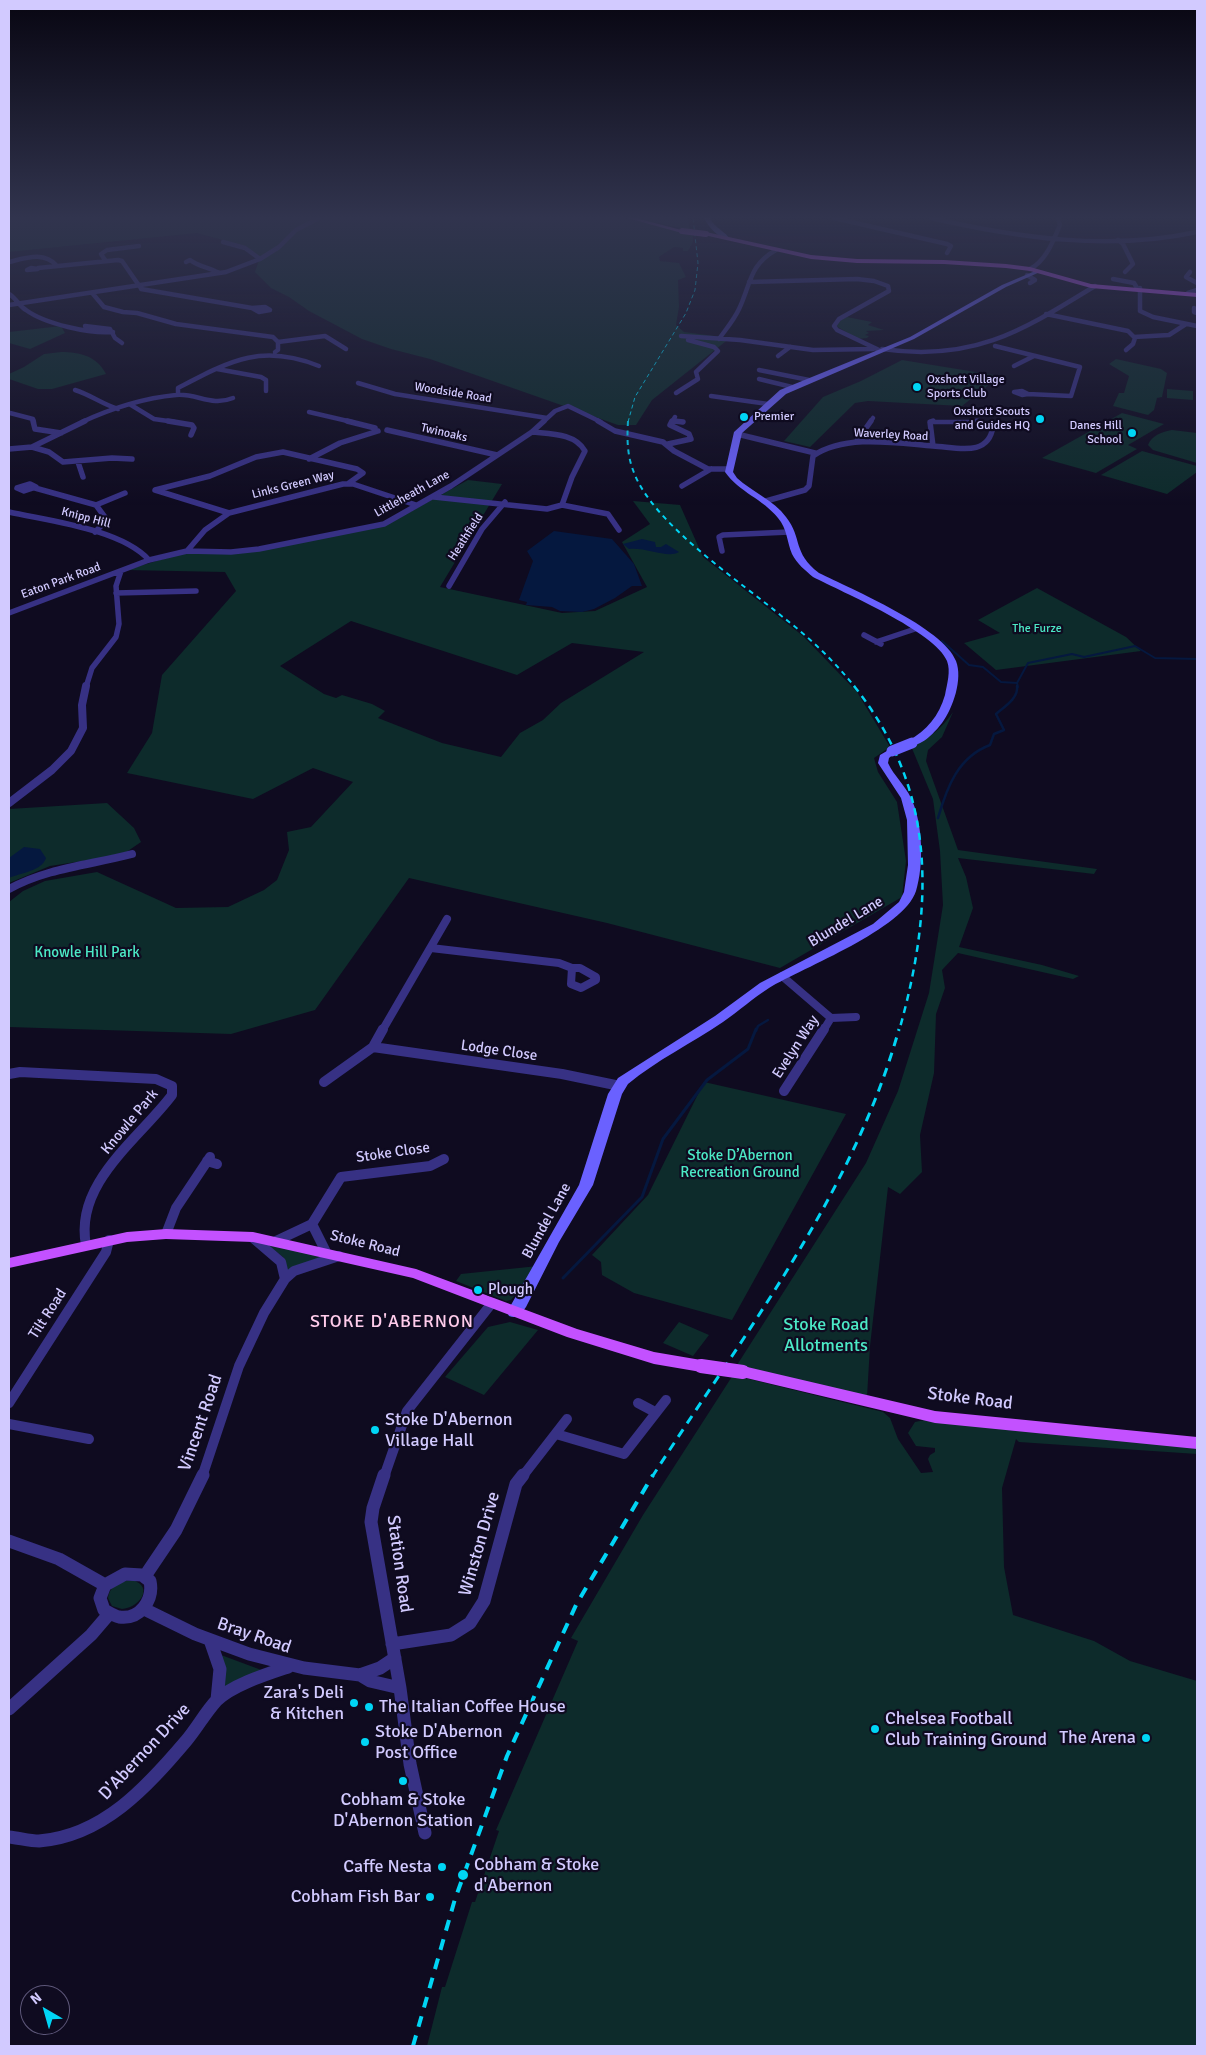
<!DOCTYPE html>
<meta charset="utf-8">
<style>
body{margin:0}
#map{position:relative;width:1206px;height:2055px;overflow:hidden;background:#0f0b20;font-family:Signika,sans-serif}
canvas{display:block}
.frame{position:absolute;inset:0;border:10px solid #d2caff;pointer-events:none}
.north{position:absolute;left:20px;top:1985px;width:50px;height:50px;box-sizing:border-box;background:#0f0b20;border:1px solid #5d5779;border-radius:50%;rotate:322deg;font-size:14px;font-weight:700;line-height:20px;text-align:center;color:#d2caff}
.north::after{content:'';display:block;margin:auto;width:18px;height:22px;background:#00d5f5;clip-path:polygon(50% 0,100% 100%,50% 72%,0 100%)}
</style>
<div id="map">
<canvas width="1206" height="2055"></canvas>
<div class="frame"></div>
<div class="north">N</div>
</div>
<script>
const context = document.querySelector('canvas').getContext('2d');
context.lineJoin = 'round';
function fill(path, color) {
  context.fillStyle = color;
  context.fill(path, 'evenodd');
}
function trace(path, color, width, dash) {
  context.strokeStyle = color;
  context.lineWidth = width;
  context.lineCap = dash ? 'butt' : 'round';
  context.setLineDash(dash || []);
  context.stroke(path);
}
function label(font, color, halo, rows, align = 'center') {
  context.font = font + ' Signika,sans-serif';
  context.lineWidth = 4.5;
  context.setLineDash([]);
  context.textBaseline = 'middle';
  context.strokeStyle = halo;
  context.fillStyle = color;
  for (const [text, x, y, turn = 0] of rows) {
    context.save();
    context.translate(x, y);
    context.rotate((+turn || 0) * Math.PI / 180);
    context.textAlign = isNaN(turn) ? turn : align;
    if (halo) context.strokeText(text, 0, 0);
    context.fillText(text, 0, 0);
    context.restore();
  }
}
const green = new Path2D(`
 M9,218h615l69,16v8l-5,9h-5v-3l-9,-1 -15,10 1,4 19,2 7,14 -8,3 1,27 -3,18 8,7 46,6 -78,62 -16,25h-18l-188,-66 -39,-10 -29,-10 -53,-28 -20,-14 -18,-9 -16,-16 5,-15 -15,-11 -48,-13 -188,19z
 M636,218h52l2,12z
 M847,317l25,5 -4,3 16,5 -18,1 3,2 -4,2 4,1 -2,2 -9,1 -22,-13 1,-4z
 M61,326l4,7 -35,16 -21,-6v-11z
 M61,352c19,0 36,4 45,22l-54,15h-14l-29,-10v-5l15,-7 20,-13z
 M1116,359l45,10 6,4 -5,24 -5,1 -3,12 -6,5 -35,-9 6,-13h5l5,-17 -20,-12z
 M902,360l98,16 -38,30 -94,-5 -13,2 -45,44 -26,-6 39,-44 38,-16z
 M1167,389l26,2v9l-26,-2z
 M1122,413l42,11 -36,21 9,4 -41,24 -54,-15z
 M1172,430l25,3v30l-44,-13 -5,-5c4,-10 14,-13 24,-15z
 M1142,451l55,15v6l-30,22 -66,-19z
 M468,480l34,4 -62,103 122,26 33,-2 52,-24 -25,-45 28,-18 -17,-23 47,4 23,52 100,79 54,56 33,55 -16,11 4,14 19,30 9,59 -4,36 -122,71 -173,-45 -198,-45 -94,132 -84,24 -222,-7v-125l14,-11 22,-10 52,-9 79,36 52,-1 36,-17 13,-10 12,-30 -2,-18 24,-5 42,-45 -40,-14 -60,31 -126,-26 25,-40 10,-58 74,-84 -11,-19 -99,-2 61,-18 44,1 155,-28zM351,621l166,54 55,-32 72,9 -83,51 -18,17 -23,13 -19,24 -59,-14 -64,-25 7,-7 -13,-7 -30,-9 -6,3 -12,-4 -44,-28z
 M1037,588l89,49 15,14 -145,19 -32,-27 36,-10 -22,-13z
 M953,712l-11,25 -14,13 -2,11 32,89 139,19 -3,5 -136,-16 8,19 7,31 -14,39 83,18 37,11 -6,3 -115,-26 -16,17 3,18 -9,26 -2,59 -14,62 2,37 -22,22 -12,-7 -18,159 -3,51 -130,-32 129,-202 32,-72 31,-98 14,-88 -3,-54 -7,-52 -22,-53c19,-8 31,-18 42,-34z
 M107,803l27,25 7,14 -19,13 -72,11 -41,17v-74z
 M704,1082l142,32 -114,206 -98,-27 -32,-18 -1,-13 -9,-7 56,-60z
 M267,1244l62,13 -41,16 -5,-16z
 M538,1266l-27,34 -5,1 -50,-20 5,-7z
 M510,1322l28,8 -54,65 -39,-18 43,-50z
 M679,1322l30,13 -16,21 -30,-13z
 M733,1375l150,37 7,6 8,21 23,34 12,-1 -5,-13 2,-4 5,-3v-4l-19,-2 -8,-13 7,-11 10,-2 272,25v9l-178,-12 -3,-3 -14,49 2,79 9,48 81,26 36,20 67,20v365h-770l15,-59h3l27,-85h3l24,-71 -3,-1 82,-189 -7,-3 72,-123z
 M133,1580c22,8 5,28 -11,29l-10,-3 -4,-8c2,-13 13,-17 25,-18z
 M221,1655l43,16 -39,21z`);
const water = new Path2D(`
 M554,531l58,8 22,25 8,22h-10l-17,12 -21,11 -12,3 -22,-1 -8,-4 -26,-2 1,-3 -8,-2 14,-39 -6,-10z
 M642,539l13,3 1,5h5l5,-3 13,8c-11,7 -33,-5 -50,-3l-6,-5z
 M24,847l16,2 6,9c-4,13 -26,15 -37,20v-20z`);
const streamFar2 = new Path2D(`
 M942,641l27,24 14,2 18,15 16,1
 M1018,687l-1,-4 11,-20 44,-9 12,3 51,-11 20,12 42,1`);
const streamFar1 = new Path2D(`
 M938,818c9,-31 20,-61 52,-73l4,-11 10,-4 -8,-16c8,-7 23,-16 21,-28
 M756,1031l2,-5 10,-6`);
const stream = new Path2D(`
 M563,1278l79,-81 21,-58 44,-59 41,-31 8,-20`);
const streetFar4 = new Path2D(`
 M834,218l113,26 4,2 -4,7
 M931,218c87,20 178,33 266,14
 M1118,240l5,4 10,20 -8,8
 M223,242l22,6 15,11
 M105,260l-4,-6 6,-4 32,-4
 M9,262c17,-4 35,-11 48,4
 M186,262l4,-2c9,7 19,7 29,13
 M31,268l7,1 -11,1z
 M38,268l80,-8 4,1 18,26
 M1030,269c16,-8 23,-28 30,-44l-2,-7
 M1190,272l-4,5 11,6
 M1027,275l8,5 -5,3
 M1113,279l21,4 3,5
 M749,282l108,-3 17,2 14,5 1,5 -50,28 -5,7 3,4 42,20
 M1140,288v23l13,6 44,9
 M141,289l111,19
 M1188,293l9,-3
 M9,294c7,4 10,12 17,16 19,14 64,24 87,22
 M93,294l11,13 19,5 14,1 39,11 97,13 5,5v8l-3,2
 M9,305l217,-33 34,-13 19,-12 17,-17 23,-12
 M265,307l5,3 -11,2 -7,-4z
 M1194,308v4l3,1
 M1046,314l82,17 7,7 -2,6 -7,6
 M85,326l25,3 5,9 7,5
 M681,336l59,4 73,10 60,-1
 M1134,337l35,-2 17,-11
 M719,339c7,-10 15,-19 20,-30 12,-25 10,-44 37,-59
 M278,342l47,-6 21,13
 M995,346l85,21 -9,29 -43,-2
 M882,349c91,13 138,-17 213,-63
 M778,356l12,-9
 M1014,366l20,-10
 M217,369l44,8 5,3v11
 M759,370l50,10
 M759,379l33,8
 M358,383l37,11 152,24
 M75,390c16,5 27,14 43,19
 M1022,391l6,3 -6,1 -8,-3z
 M676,393l22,-14 -2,-7 22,-21 -4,-4 -26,-7
 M178,395v-7c52,-27 83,-45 141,-22
 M711,396l57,8
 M131,405l23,14 21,3
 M309,412l43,10
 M10,413l23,6 1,3
 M672,421l11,1
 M82,422c28,-13 63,-24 94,-27 21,-2 35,12 57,3
 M543,422l12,-11 13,-5 33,16
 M672,422l3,-5
 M870,422l3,-4
 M930,422h51`);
const streetFar3 = new Path2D(`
 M33,421l2,8 26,4
 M168,421l24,4 2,3 -3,7
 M347,421l28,7
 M598,421l17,10 48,11 11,9 34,18h21
 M674,421l9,1
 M933,421l-3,1 3,24
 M387,430l110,25
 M737,434l78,19
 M856,442l15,-21
 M668,444l23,-5 -2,-5 -19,-9 2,-4
 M933,446c23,1 56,12 60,-20l-16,-5
 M32,447l17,5 14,10 49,-4 20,1
 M9,449l23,-2 53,-26
 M309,459l31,-16 38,-12
 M78,462l5,15
 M30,484l6,3 -12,4 -7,-3z
 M682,486l29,-17
 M35,488l61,17 11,15 -12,12
 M434,497l113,12 15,-4 10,-28 13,-26c-10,-18 -35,-17 -53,-19
 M766,501l39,-11 4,-4 4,-30c32,-22 83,-13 120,-10
 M96,505l29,-12
 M562,505l46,9 11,16
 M9,512c40,9 112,17 140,48
 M229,513l-74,-23 55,-14 46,-19 27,-5 74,17 6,4 -14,10
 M187,551l18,-21 24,-17 114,-29h10l63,21
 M722,551l-3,-14 4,-2 66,-3
 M449,586l33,-57 23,-27
 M116,593l80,-2
 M9,613l140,-53 38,-9 44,1 28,-3 125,-25 67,-38 81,-54 12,-11
 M864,635l17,9
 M876,642l39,-13
 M86,687l6,-19 24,-31 3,-13 -3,-38 5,-15`);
const streetFar2 = new Path2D(`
 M9,803l43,-33 19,-19 12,-23 -1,-23 4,-19
 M9,889c38,-21 81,-24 123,-35
 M431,948l128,15 13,5
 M572,968h8l16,9v3l-15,8 -10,-4z
 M782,976l49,42 -8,13
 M831,1018l25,-1
 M382,1031l65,-112`);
const streetFar1 = new Path2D(`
 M373,1047l189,27 58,12
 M9,1074l11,-2 136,7 16,7v9c-33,44 -98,88 -86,150
 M324,1082l49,-35 10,-18
 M784,1091l40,-62
 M207,1161l10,3
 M312,1224l14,28
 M166,1234l10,-26 34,-51
 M253,1238l28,24 4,17
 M276,1241l36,-17 29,-47 89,-11 14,-7
 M9,1403l97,-151 3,-12
 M638,1403l17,9
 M9,1424l80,15
 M556,1434l68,20 42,-54
 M202,1477l37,-111 25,-53 21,-34 9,-8 45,-15
 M384,1477l23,-66 85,-108
 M522,1477l45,-58`);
const street = new Path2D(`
 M384,1475l-11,33 -2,14 29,166 10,76 15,69
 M9,1541l50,18 46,26
 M125,1574l17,1 8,6c4,19 -10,39 -31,36 -5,-1 -11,-5 -15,-7l-4,-12 5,-13z
 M145,1576l31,-46 27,-55
 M144,1609l51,25 54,20 55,14 56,7 10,6 30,7
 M210,1640l10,29 -3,31
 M392,1644l59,-9 19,-12 14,-22 32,-117 7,-9
 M360,1675l20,-7 15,-10
 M9,1709l82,-74 18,-21
 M9,1837c10,1 21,4 30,4 64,-5 108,-54 147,-100 11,-13 19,-28 30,-40 16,-16 51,-27 72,-34`);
const secondary = new Path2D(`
 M704,218h6c4,10 17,14 20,22 -9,0 -22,-13 -26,-22z
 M1035,271l5,1 -34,15 -92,52 -128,55 -44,39 -9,39 4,6c15,14 37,22 49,39 17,22 6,35 33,56 32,16 125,55 137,88 7,18 -3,47 -14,62 -7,9 -21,25 -34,22v-4c19,-11 31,-25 37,-46 2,-11 6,-24 2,-34 -11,-29 -105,-69 -134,-84 -8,-7 -16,-13 -21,-23 -5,-12 -5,-26 -14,-36 -15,-19 -39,-26 -53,-46l9,-40 46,-42 130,-53 92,-52z
 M892,748l5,3 -8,7 -1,5c6,13 17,22 23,35 12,25 13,67 5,93 -12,38 -112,76 -147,97 -16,10 -30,23 -46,34 -31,21 -66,38 -95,62l-6,10 -29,91 -34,57 -33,65c-5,7 -8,12 -17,9l-2,-4 72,-127 29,-91 10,-16 97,-62 45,-33 113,-59 26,-22 5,-10 4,-27 -1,-45 -6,-22 -23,-35 2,-8z`);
const primary = new Path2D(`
 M627,218h9l49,13 -3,2z
 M706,232l105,23 46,4 87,1 62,4 24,3 61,17 106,9v4l-106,-9 -61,-17 -24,-3 -62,-4 -87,-1 -46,-4 -107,-24z
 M166,1229l87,3 163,37 161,60 77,23 47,8 5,2 3,4 -3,4 -5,2 -47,-8 -87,-27 -154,-59 -160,-36 -87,-3 -39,3 -118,26v-10l118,-26z
 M743,1366l192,45 262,26v12l-262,-26 -197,-47 -3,-4 3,-4z`);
const railFar4 = new Path2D(`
 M628,422l7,-25 51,-84 9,-23 3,-27 -5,-45`);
const railFar3 = new Path2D(`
 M628,421c-1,17 -1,33 5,49 18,53 108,112 151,148 26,20 50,43 71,69`);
const railFar2 = new Path2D(`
 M854,686c84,105 80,221 45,345`);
const railFar1 = new Path2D(`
 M652,1477c91,-142 201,-283 247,-448`);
const rail = new Path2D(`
 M413,2046l42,-147 52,-143 69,-151 77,-130`);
const secondaryBridge = new Path2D(`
 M892,751l20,-8`);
const primaryBridgeFar1 = new Path2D(`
 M682,231l24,3`);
const primaryBridge = new Path2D(`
 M701,1366l42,6`);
const markers = [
 [917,387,5,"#00d5f5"],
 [744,417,5,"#00d5f5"],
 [1040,419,5,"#00d5f5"],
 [1132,433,5,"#00d5f5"],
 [478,1290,5,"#00d5f5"],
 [375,1430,5,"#00d5f5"],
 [354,1703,5,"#00d5f5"],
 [369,1707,5,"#00d5f5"],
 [875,1729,5,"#00d5f5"],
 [1146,1738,5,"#00d5f5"],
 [365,1742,5,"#00d5f5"],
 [403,1781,5,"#00d5f5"],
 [442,1867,5,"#00d5f5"],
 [463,1875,6,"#00d5f5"],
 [430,1897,5,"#00d5f5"]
];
const farPoinames = [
 ["Oxshott Village",927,380],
 ["Sports Club",927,394],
 ["Oxshott Scouts",1030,412,"right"],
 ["and Guides HQ",1030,426,"right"],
 ["Premier",754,417],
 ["Danes Hill",1122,426,"right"],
 ["School",1122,440,"right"]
];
const farStreetnames = [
 ["Woodside Road",453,393,9],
 ["Twinoaks",444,433,13],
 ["Waverley Road",891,435,3],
 ["Links Green Way",293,485,-14],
 ["Littleheath Lane",412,494,-29],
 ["Knipp Hill",86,518,15],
 ["Heathfield",466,537,-57],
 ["Eaton Park Road",61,581,-20]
];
const farParknames = [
 ["The Furze",1037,629]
];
const streetNames = [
 ["Blundel Lane",846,922,-31],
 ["Evelyn Way",796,1047,-57],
 ["Lodge Close",499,1051,8],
 ["Knowle Park",130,1122,-50],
 ["Stoke Close",393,1153,-8],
 ["Blundel Lane",547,1221,-61],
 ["Stoke Road",365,1244,14],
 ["Tilt Road",48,1314,-57]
];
const parkNames = [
 ["Knowle Hill Park",87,953],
 ["Stoke D’Abernon",740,1156],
 ["Recreation Ground",740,1173]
];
const poiNames = [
 ["Plough",488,1290]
];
const quarterNames = [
 ["STOKE D'ABERNON",392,1322]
];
const nearParknames = [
 ["Stoke Road",826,1325],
 ["Allotments",826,1346]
];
const nearStreetnames = [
 ["Stoke Road",970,1399,7],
 ["Vincent Road",201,1423,-71],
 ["Winston Drive",480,1544,-74],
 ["Station Road",399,1564,82],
 ["Bray Road",254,1636,19],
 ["D'Abernon Drive",145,1752,-47]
];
const nearPoinames = [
 ["Stoke D'Abernon",385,1420],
 ["Village Hall",385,1441],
 ["Zara's Deli",344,1693,"right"],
 ["& Kitchen",344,1714,"right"],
 ["The Italian Coffee House",379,1707],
 ["Chelsea Football",885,1719],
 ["Club Training Ground",885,1740],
 ["Stoke D'Abernon",375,1732],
 ["Post Office",375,1753],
 ["The Arena",1136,1738,"right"],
 ["Cobham & Stoke",403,1800,"center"],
 ["D'Abernon Station",403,1821,"center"],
 ["Cobham & Stoke",474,1865],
 ["d'Abernon",474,1886],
 ["Caffe Nesta",432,1867,"right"],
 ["Cobham Fish Bar",420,1897,"right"]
];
fill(green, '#0d2b2b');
fill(water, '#05183f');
trace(streamFar2, '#05183f', 2);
trace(streamFar1, '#05183f', 2.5);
trace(stream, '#05183f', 3);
trace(streetFar4, '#373184', 4.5);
trace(streetFar3, '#373184', 5.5);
trace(streetFar2, '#373184', 8);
trace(streetFar1, '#373184', 10);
trace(street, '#373184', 13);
fill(secondary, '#6a61ff');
fill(primary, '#c351ff');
trace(railFar4, '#00d5f5', 1, [4, 3]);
trace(railFar3, '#00d5f5', 2, [5, 4.5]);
trace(railFar2, '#00d5f5', 2.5, [7, 5.5]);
trace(railFar1, '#00d5f5', 3, [9, 7]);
trace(rail, '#00d5f5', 4, [11, 9]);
trace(secondaryBridge, '#6a61ff', 11);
trace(primaryBridgeFar1, '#c351ff', 6);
trace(primaryBridge, '#c351ff', 14);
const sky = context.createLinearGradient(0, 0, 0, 506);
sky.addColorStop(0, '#080612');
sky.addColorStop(0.43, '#31344e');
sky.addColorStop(1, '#31344e00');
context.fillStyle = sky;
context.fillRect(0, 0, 1206, 506);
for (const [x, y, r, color] of markers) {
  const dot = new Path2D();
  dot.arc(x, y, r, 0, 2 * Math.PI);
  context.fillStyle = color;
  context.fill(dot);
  trace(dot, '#0f0b20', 2);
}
label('12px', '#d2caff', '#0f0b20', farPoinames, 'left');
label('12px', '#d2caff', '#0f0b20', farStreetnames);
label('12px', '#4ce9c6', '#0f0b20', farParknames);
label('15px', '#d2caff', '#0f0b20', streetNames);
label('15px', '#4ce9c6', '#0f0b20', parkNames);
label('15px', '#d2caff', '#0f0b20', poiNames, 'left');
context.letterSpacing = '1px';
label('18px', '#ffcceb', '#0f0b20', quarterNames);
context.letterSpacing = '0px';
label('18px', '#4ce9c6', '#0f0b20', nearParknames);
label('18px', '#d2caff', '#0f0b20', nearStreetnames);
label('18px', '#d2caff', '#0f0b20', nearPoinames, 'left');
</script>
